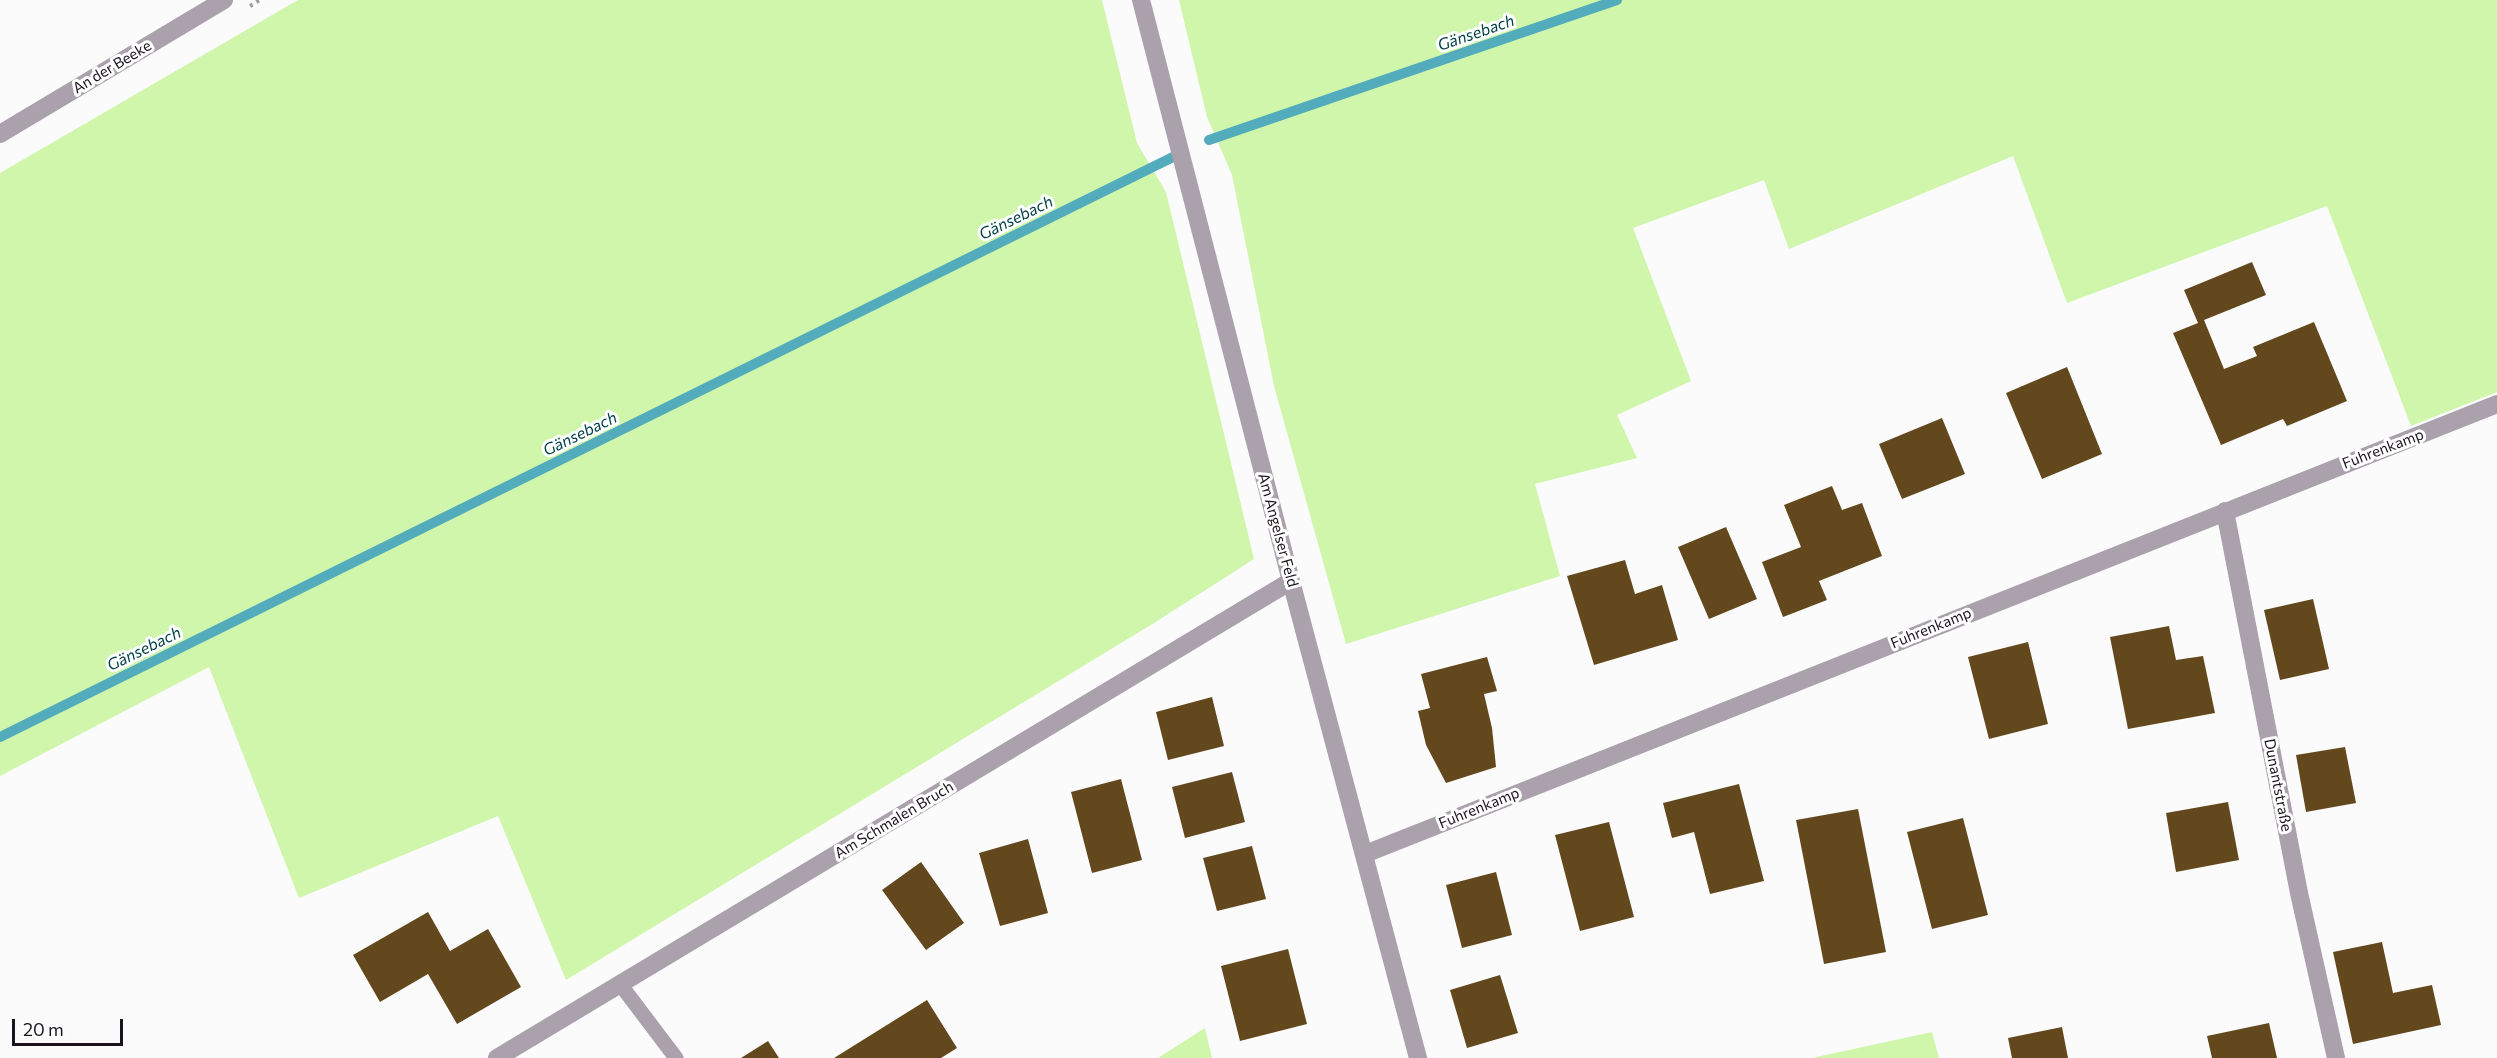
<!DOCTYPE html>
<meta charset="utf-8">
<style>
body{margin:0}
#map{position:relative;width:2497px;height:1058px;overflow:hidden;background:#fbfbfb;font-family:Commissioner,sans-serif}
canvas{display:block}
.scale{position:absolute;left:12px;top:1019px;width:111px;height:27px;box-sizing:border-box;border:3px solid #1a141e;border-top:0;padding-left:8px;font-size:18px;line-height:21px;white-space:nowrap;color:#1a141e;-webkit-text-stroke:4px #fff;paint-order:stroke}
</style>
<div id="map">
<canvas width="2497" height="1058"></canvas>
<div class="scale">20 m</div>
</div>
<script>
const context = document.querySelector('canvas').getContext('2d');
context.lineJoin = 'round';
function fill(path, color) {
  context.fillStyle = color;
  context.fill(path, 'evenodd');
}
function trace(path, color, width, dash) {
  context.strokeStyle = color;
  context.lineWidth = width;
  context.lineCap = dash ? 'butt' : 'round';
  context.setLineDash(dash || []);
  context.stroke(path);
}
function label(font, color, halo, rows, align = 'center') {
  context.font = font + ' Commissioner,sans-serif';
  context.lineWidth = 6;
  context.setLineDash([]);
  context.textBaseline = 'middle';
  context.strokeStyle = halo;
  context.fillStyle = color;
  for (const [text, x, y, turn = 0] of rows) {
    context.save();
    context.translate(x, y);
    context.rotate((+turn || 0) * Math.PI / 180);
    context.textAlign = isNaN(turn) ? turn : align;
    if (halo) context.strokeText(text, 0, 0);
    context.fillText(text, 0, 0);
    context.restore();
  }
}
const green = new Path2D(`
 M298,0h804l35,143 29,49 88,367 -100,64 -588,357 -68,-164 -199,82 -90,-231 -209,109v-603z
 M1179,0h1318v392l-86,34 -84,-220 -260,97 -54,-147 -224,93 -25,-69 -131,48 58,153 -74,34 20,43 -102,26 25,92 -214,68 -72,-258 -42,-211 -25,-58z
 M1205,1028l7,30h-54z
 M1932,1032l7,26h-127z`);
const stream = new Path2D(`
 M1209,140l408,-140
 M0,737l1173,-580`);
const building = new Path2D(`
 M2252,262l14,33 -62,25 20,49 33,-13 -4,-9 61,-25 33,79 -60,25 -4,-7 -62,26 -48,-112 25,-10 -14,-33z
 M2067,367l35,87 -60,25 -36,-86z
 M1942,418l23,56 -63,25 -23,-55z
 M1832,486l10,24 20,-7 20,53 -63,25 8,19 -44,17 -21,-55 39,-15 -17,-42z
 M1726,527l31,72 -48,20 -31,-72z
 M1625,560l10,34 27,-9 16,55 -84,25 -27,-89z
 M2313,599l16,70 -49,11 -16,-70z
 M2169,626l7,34 27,-4 12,57 -87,16 -18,-92z
 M2028,642l20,82 -59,15 -21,-82z
 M1487,657l10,34 -13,3 8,34 4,39 -50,16 -20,-38 -8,-34 12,-3 -9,-34z
 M1212,697l12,49 -56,14 -12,-48z
 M2345,747l11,56 -50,9 -10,-57z
 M1232,772l13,50 -60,16 -13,-51z
 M1121,779l21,81 -50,13 -21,-81z
 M1739,784l25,97 -54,13 -16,-62 -22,6 -9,-35z
 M2228,802l11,58 -63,12 -10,-59z
 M1858,809l28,143 -62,12 -28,-144z
 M1963,818l25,97 -56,14 -25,-97z
 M1609,822l25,95 -54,14 -25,-96z
 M1028,839l20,74 -48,13 -21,-73z
 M1252,846l14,53 -49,12 -14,-53z
 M921,862l43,61 -38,27 -44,-60z
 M1496,872l16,63 -50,13 -16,-63z
 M428,912l22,39 38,-22 33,58 -64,37 -29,-50 -48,28 -27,-47z
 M2382,942l11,51 39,-8 9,40 -88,19 -20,-92z
 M1288,949l19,75 -67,17 -19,-75z
 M1500,975l18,58 -51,15 -17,-58z
 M927,1000l30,48 -16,10h-107z
 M2269,1023l8,35h-65l-5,-22z
 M2062,1027l6,31h-56l-4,-20z
 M768,1041l11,17h-38z`);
const path = new Path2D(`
 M250,6l10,-6`);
const lane = new Path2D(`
 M620,984l56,74`);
const street = new Path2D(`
 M1141,0l150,581 127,477
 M0,134l224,-134
 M2225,511l74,382 37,165
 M1365,854l1132,-450
 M497,1058l794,-477`);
const streetNames = [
 ["An der Beeke",112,67,-31],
 ["Fuhrenkamp",2383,449,-21],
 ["Am Angelser Feld",1278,530,75],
 ["Fuhrenkamp",1931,628,-22],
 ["Dunantstraße",2278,785,79],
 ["Fuhrenkamp",1479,808,-22],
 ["Am Schmalen Bruch",894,820,-31]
];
const waterNames = [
 ["Gänsebach",1476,33,-19],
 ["Gänsebach",1016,218,-26],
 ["Gänsebach",580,434,-26],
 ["Gänsebach",144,649,-26]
];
fill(green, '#cff6ab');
trace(stream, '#53acbc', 10);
fill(building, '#62481c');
trace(path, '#a19fa3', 4, [3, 4.5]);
trace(lane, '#aaa1ad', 15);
trace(street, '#aaa1ad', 18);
label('15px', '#1a141e', '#fff', streetNames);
label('italic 16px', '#004047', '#fff', waterNames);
</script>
